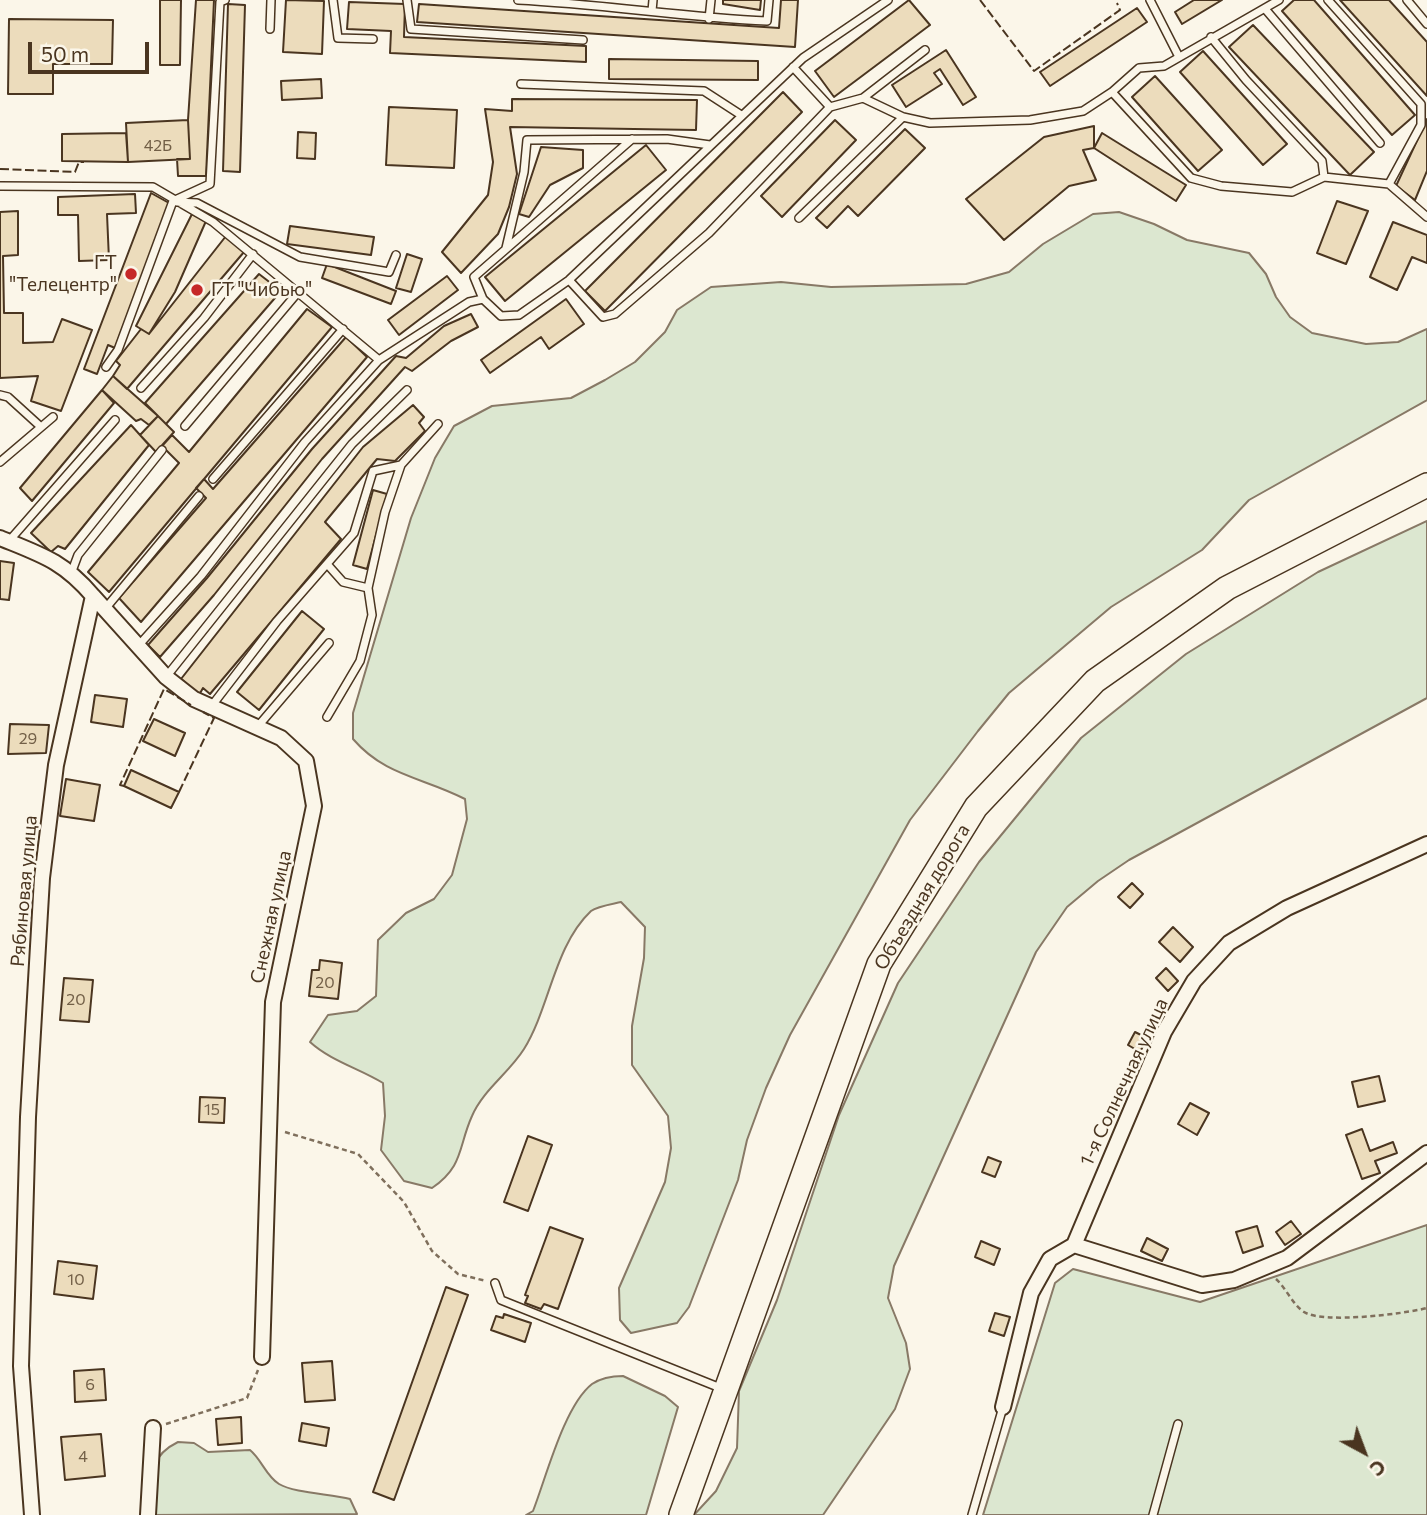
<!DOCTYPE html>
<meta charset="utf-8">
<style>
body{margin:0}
#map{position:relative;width:1427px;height:1515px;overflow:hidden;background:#fbf6e9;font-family:Commissioner,sans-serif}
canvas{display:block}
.north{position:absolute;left:1329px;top:1417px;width:70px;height:70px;-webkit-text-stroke:5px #fbf6e9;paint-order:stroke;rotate:139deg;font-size:19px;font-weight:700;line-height:28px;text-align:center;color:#4a3520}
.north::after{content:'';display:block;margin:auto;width:24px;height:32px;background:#4a3520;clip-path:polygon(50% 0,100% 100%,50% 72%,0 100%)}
.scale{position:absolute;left:28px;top:42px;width:121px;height:32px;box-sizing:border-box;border:4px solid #4a3520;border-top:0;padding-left:9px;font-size:21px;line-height:24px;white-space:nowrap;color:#4a3520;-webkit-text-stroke:5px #fbf6e9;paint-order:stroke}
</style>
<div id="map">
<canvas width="1427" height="1515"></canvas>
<div class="north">С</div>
<div class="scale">50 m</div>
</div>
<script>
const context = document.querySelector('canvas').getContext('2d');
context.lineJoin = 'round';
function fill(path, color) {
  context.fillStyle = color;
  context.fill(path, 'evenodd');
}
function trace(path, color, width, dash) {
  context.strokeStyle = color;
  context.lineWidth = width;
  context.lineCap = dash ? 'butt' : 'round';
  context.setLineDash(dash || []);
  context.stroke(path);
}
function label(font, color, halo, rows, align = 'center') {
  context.font = font + ' Commissioner,sans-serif';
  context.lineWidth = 5;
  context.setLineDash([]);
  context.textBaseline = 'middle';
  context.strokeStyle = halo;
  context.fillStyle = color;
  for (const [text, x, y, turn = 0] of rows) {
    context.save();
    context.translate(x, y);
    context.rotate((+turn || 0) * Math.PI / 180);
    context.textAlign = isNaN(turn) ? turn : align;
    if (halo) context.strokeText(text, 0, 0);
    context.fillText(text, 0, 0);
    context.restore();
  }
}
const green = new Path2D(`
 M1119,212l35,12 33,16 62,13 17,21 10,23 14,20 22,16 54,11 32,-2 29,-13v71l-178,100 -47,50 -91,57 -102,86 -31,38 -68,89 -120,215 -24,53 -19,52 -9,40 -49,127 -12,16 -46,10 -11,-13 -1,-32 46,-106 6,-34 -3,-32 -36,-51v-39l12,-68 1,-31 -24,-25c-8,2 -23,4 -30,9 -37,35 -41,96 -67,138 -15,24 -41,41 -52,67 -14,31 -8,50 -40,72l-28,-7 -23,-31 4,-34 -2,-33c-25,-15 -52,-22 -73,-41l18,-27 29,-4 19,-15 2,-56 28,-27 28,-14 18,-24 15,-56 -2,-20c-43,-22 -80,-23 -112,-60v-26l58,-195 24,-60 19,-32 38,-20 79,-8 34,-18 30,-18 30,-30 12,-22 34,-23 70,-5 50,5 135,-3 43,-12 34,-28 50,-30z
 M1427,521v177l-298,162 -31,21 -31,26 -31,45 -142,314 -6,32 18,45 4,26 -15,40 -72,106h-129l22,-24 21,-43 2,-57 38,-91 62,-185 59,-132 81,-121 102,-124 105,-84 132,-82z
 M1427,1225v290h-444l72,-232 18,-14 127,33z
 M623,1376l42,20 13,11 -32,108h-120l7,-4c13,-33 31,-105 59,-127 9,-6 20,-8 31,-8z
 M178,1442l16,1 14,9 42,-2c12,10 16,26 29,34 15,9 52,10 71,15l7,15 -209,1c3,-32 -3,-57 30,-73z`);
const building = new Path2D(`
 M160,0h21l-1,65h-20z
 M196,0h18l-8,176h-28l-1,-17h13l-2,-39z
 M286,0l38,1 -2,53 -39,-2z
 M723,0h38l-1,10 -37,-6z
 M781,0h17l-3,47 -378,-25 2,-18 360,24z
 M909,0l21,25 -96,72 -19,-26z
 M1194,0h28l-40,24 -7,-12z
 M1294,0h20l101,115 -23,20 -110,-124z
 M1340,0h49l38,42v54z
 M349,2l56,2 -1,33 182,9v16l-196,-9 1,-22 -44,-2z
 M228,4l17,1 -5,167 -17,-1z
 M1137,8l10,14 -97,64 -10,-14z
 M9,19l104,1 -1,44h-59v30h-45z
 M1253,25l121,127 -24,23 -121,-128z
 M946,50l30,47 -13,8 -23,-36 -6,4 8,11 -36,23 -14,-22z
 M1203,51l84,93 -24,21 -83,-93z
 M609,59l149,2v19l-149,-1z
 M1155,76l67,74 -24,21 -66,-74z
 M321,79l1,19 -40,2 -1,-19z
 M783,92l19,20 -197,199 -20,-20z
 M512,99l185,1 -1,30 -186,-3 7,47 -8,33 -11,27 -37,39 -19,-21 46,-57 5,-33 -8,-53 27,2z
 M389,107l68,3 -3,58 -68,-3z
 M1427,119v52l-12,29 -19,-14z
 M188,120l2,39 -62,3 -2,-39z
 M835,120l21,20 -74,77 -21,-21z
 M1094,126v22l-11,2 13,30 -27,6 -65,54 -38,-41 78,-62z
 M905,129l20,19 -67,68 -10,-10 -21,22 -11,-10z
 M298,132l18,1 -1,26 -18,-1z
 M126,133l2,29 -66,-1v-27z
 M1102,133l84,52 -10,16 -82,-53z
 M646,145l20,25 -161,131 -20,-24z
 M541,147l42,3v18l-33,17 -21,32 -10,-3z
 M151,193l18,10 -54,145 -7,-3 -11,29 -13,-5z
 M135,194l1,19 -29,1 2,46 -30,1 -1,-46h-20v-18z
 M1337,201l31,10 -22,53 -29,-11z
 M18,211v44l-15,1 1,57h19v30l30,-1 9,-23 30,11 -31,81 -30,-10 7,-25 -38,2v-166z
 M192,214l14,7 -31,71 -26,42 -13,-8z
 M1393,222l34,13v28l-15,-6 -15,33 -27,-13z
 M290,226l84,11 -3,18 -84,-11z
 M226,236l18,16 -117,137 -14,-13 7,-11 -4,-4 25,-32 8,5z
 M407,254l15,5 -11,33 -15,-4z
 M327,264l69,27 -5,13 -69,-26z
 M259,274l22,17 -115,133 -21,-21z
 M447,276l11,14 -59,45 -11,-15z
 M566,299l18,25 -35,25 -8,-12 -51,36 -9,-13z
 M307,309l25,18 -223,265 -21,-20 91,-109 -17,-17 10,-11 17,17z
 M471,314l7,13 -27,14 -39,30 -7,-4 -83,92 -108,136 -54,62 -12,-12 59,-67 105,-129 84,-93 10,2 38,-32z
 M346,337l21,20 -226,265 -22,-24 87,-100 -10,-10 8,-9 9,10z
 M113,376l45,40 -9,9 -8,-6 -5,2 -34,-31z
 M102,390l12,13 -82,98 -12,-13z
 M413,405l11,12 -5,6 6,8 -30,30 -18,-2 -52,63 16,17 -131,155 -7,-6 -4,7 -18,-16 182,-232z
 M158,416l16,16 -18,20 -16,-17z
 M131,425l18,20 -84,104 -7,-3 -7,6 -20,-19z
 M373,490l14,4 -20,75 -14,-4z
 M0,561l14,2 -5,37 -9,-1z
 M302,611l22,18 -65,81 -22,-18z
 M95,695l32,4 -4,28 -32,-5z
 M154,719l31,14 -10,23 -32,-15z
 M10,724l39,1 -3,28 -38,1z
 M131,770l48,22 -8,16 -47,-22z
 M66,779l34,6 -6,36 -34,-5z
 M1132,883l11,11 -13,14 -12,-11z
 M1173,927l20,20 -13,15 -21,-20z
 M320,960l22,3 -4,36 -29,-3 3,-26h7z
 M1166,968l12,13 -10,10 -12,-13z
 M64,978l29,2 -4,42 -29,-2z
 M1135,1032l12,6 -7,14 -12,-7z
 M1379,1076l6,25 -27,6 -6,-25z
 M200,1097l25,1 -1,25 -25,-1z
 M1190,1103l19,10 -12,22 -19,-11z
 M1362,1129l8,22 23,-9 4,11 -22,8 5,12 -18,6 -16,-44z
 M528,1136l24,9 -24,66 -24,-9z
 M988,1157l13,5 -6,15 -13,-5z
 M1291,1221l10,13 -16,11 -9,-13z
 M1257,1226l6,20 -20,7 -7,-21z
 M550,1227l33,12 -25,70 -14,-5 -3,5 -16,-6 3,-7 -3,-1z
 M1147,1238l21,11 -6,12 -21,-10z
 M981,1241l19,8 -6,16 -19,-8z
 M58,1261l39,5 -4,33 -39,-5z
 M446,1287l22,8 -74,205 -21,-8z
 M995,1313l15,4 -6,19 -15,-5z
 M504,1314l27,9 -6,19 -34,-12 5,-14 7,2z
 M332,1361l3,39 -30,2 -3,-39z
 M104,1369l2,31 -31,2 -1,-31z
 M241,1417l1,26 -24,2 -2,-26z
 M302,1423l27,5 -3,18 -27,-5z
 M101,1434l4,42 -40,4 -4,-43z`);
const path = new Path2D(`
 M285,1132l73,22 46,48 28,49 26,23 28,7
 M1276,1279c10,9 17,26 28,33 19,12 100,2 123,-4
 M166,1424l81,-26 11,-28`);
const lane = new Path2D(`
 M333,0l5,38 35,1
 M407,0l4,29 172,11
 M518,0c83,4 165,17 249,21l2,-21
 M1150,0l29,57
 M1328,0l93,104v21l-32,59
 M1407,0l20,24
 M1266,10l114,133
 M652,11l1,-11
 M709,19l2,-19
 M270,29l1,-29
 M793,67l37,40
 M521,84l183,7 37,24
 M1112,92l79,86 30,8 71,6 32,-15 -2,-16 -76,-81 -35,-43
 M863,98l40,19 27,6 100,-3 53,-9 29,-19 27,-24 25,-2 115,-66
 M632,139l-158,138 9,22 18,17 18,-1 50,-35 234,-222 85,-58
 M1324,177l65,7 38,33
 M0,186l153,1 60,35 166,138
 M177,202l20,1 103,54 89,15 7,-17
 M799,218l104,-101
 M506,248l18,-76 3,-32 140,-1 43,6
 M569,280l34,37 12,-3 94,-81 121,-126 33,-9 62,-48
 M106,367l12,-17 55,-149 37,-17 10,-182 5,-2
 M141,388l63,-70 49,-64
 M0,395l8,2 33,30
 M185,426l114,-135
 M0,462l53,-45
 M213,479l130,-150
 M9,541l106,-121
 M327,564l16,18 25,6
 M72,571l6,-16 84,-105
 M105,609l94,-113
 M138,646l63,-70 104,-134 74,-82 90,-58 14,-3
 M166,677l186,-233 55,-54
 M210,708l67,-87 77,-88 19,-62 28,-6
 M327,717l33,-56 12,-46 -4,-27 17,-76 16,-47 37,-41
 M259,725l70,-82
 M495,1283l6,17 222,89
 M972,1515l31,-108
 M1153,1515l25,-91`);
const street = new Path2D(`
 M0,538c42,17 63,23 93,58l-37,169 -14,113 -14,239 -7,249 11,149
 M93,596l73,81 28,22 87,39 25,23 8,45 -41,196 -11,355
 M1074,1245l128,40 32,-5 53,-22 140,-105
 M1003,1407l28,-114 19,-34 24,-14 90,-213 30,-51 35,-38 58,-35 140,-64
 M148,1515l5,-87`);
const primary = new Path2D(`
 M681,1515l198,-551 97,-157 119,-126 132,-93 200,-103`);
const fence = new Path2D(`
 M980,0l54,71 86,-61 -3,-7
 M0,169l75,3 4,-10h5
 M124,786l-4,-1 44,-96 27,16
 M179,792l35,-74 -11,-6`);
const markers = [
 [131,274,7,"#c62828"],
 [197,290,7,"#c62828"]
];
const numberNames = [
 ["42Б",158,146],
 ["29",28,739],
 ["20",325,983],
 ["20",76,1000],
 ["15",212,1110],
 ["10",76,1280],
 ["6",90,1385],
 ["4",83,1457]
];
const poiNames = [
 ["ГТ",117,263],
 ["\"Телецентр\"",117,285],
 ["ГТ \"Чибью\"",211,290,"left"]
];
const streetNames = [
 ["Рябиновая улица",24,891,-85],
 ["Объездная дорога",922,897,-59],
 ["Снежная улица",271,917,-78],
 ["1-я Солнечная улица",1124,1082,-65]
];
fill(green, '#dce7d0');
trace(green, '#887966', 2);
fill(building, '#ecdcbc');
trace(building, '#4a3520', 2);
trace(lane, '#4a3520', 10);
trace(street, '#4a3520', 18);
trace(primary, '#4a3520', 26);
trace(path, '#7f6f5c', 2.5, [5, 3.5]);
trace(lane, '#fbf6e9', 7);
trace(street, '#fbf6e9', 14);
trace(primary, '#fbf6e9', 23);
trace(fence, '#4a3520', 2, [9, 3.5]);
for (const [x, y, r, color] of markers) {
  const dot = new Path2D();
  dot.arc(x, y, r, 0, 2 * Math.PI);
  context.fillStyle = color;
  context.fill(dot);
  trace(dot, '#fbf6e9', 2.5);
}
label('16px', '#725f47', null, numberNames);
label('19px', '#4a3520', '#fbf6e9', poiNames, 'right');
label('19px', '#4a3520', '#fbf6e9', streetNames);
</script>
